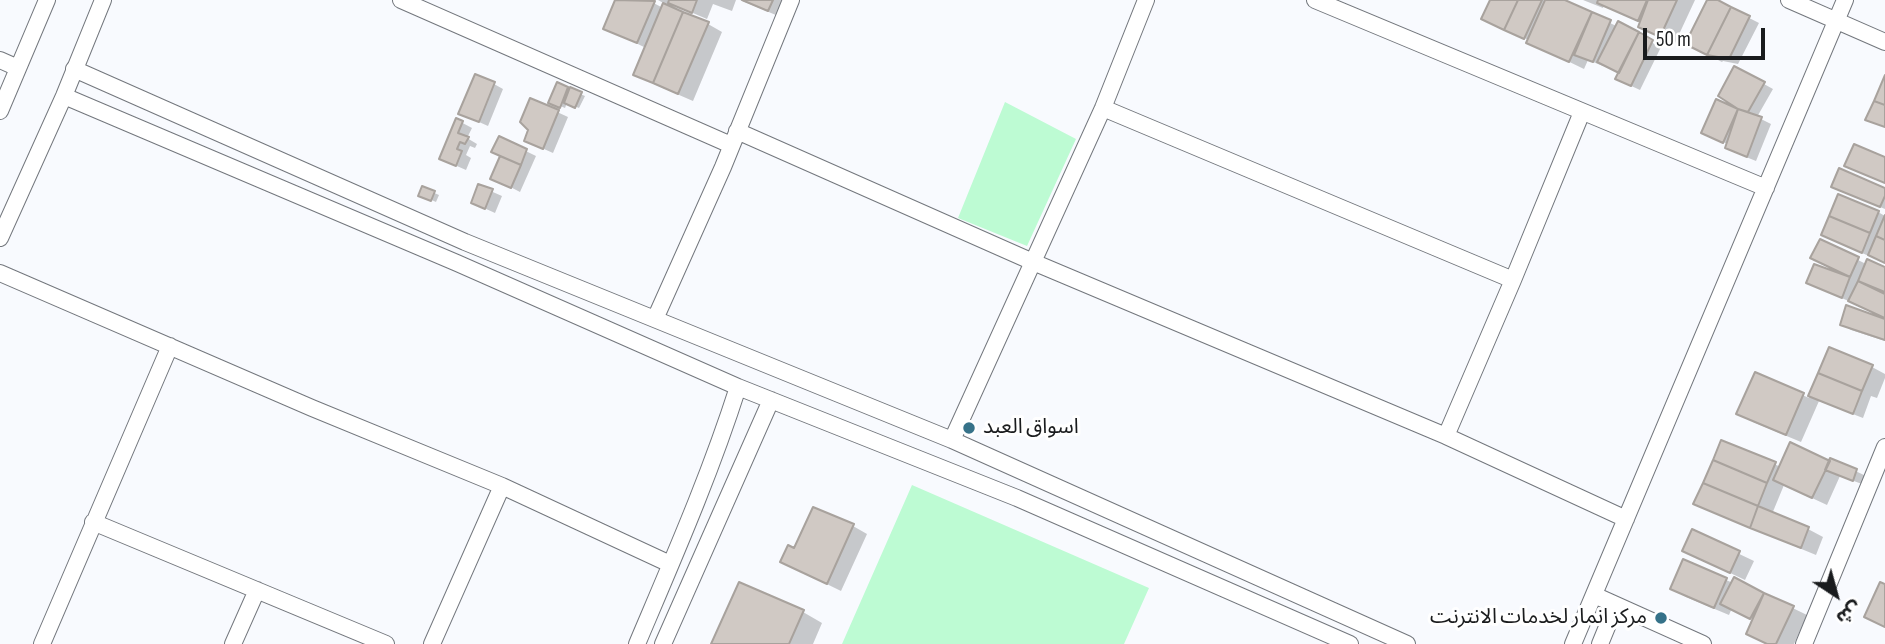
<!DOCTYPE html>
<meta charset="utf-8">
<style>
body{margin:0}
#map{position:relative;width:1885px;height:644px;overflow:hidden;background:#f8fafe;font-family:"Sofia Sans Condensed","Noto Sans Arabic",sans-serif}
canvas{display:block}
.north{position:absolute;left:1801px;top:560px;width:70px;height:70px;-webkit-text-stroke:5px #fff;paint-order:stroke;rotate:144deg;font-size:19px;font-weight:700;line-height:28px;text-align:center;color:#191b1d}
.north::after{content:'';display:block;margin:auto;width:24px;height:32px;background:#191b1d;clip-path:polygon(50% 0,100% 100%,50% 72%,0 100%)}
.scale{position:absolute;left:1643px;top:28px;width:122px;height:32px;box-sizing:border-box;border:4px solid #191b1d;border-top:0;padding-left:9px;font-size:21px;line-height:24px;white-space:nowrap;color:#191b1d;-webkit-text-stroke:5px #fff;paint-order:stroke}
</style>
<div id="map">
<canvas width="1885" height="644"></canvas>
<div class="north">ش</div>
<div class="scale">50 m</div>
</div>
<script>
const context = document.querySelector('canvas').getContext('2d');
context.lineJoin = 'round';
function fill(path, color) {
  context.fillStyle = color;
  context.fill(path, 'evenodd');
}
function trace(path, color, width, dash) {
  context.strokeStyle = color;
  context.lineWidth = width;
  context.lineCap = dash ? 'butt' : 'round';
  context.setLineDash(dash || []);
  context.stroke(path);
}
function label(font, color, halo, rows, align = 'center') {
  context.font = font + ' "Sofia Sans Condensed","Noto Sans Arabic",sans-serif';
  context.lineWidth = 6;
  context.setLineDash([]);
  context.textBaseline = 'middle';
  context.strokeStyle = halo;
  context.fillStyle = color;
  for (const [text, x, y, turn = 0] of rows) {
    context.save();
    context.translate(x, y);
    context.rotate((+turn || 0) * Math.PI / 180);
    context.textAlign = isNaN(turn) ? turn : align;
    if (halo) context.strokeText(text, 0, 0);
    context.fillText(text, 0, 0);
    context.restore();
  }
}
const green = new Path2D(`
 M1005,102l71,37 -49,107 -69,-28z
 M912,485l237,103 -25,56h-282z`);
const shadow = new Path2D(`
 M617,0h31l15,8 2,-4 -7,-4h78l-4,11 -19,-7 -6,15 -33,-14 -2,4 36,15 14,8 -29,69 -44,-19 -14,-8 11,-26 -41,-20z
 M740,0h50l-7,18z
 M1492,0h69l100,47 -21,43 -13,-6 -6,-11 -17,-9 -1,2 -15,-6 -4,9 -56,-27 1,-2 -10,-4z
 M1583,0h112l-20,43 -21,-9 -13,-11 -37,-18 -1,3z
 M1709,0h5l45,23 -21,41 -15,-3 -1,1 -20,-10z
 M1735,68l38,21 -16,28 14,7 -15,37 -20,-8 -9,-6 1,-3 -16,-6 5,-36 24,11 1,-2 -22,-16z
 M494,84l9,5 -15,37 -18,-8z
 M558,85l27,11 -6,12 -12,-5 -2,5 -14,-6z
 M531,100l37,17 -15,36 -18,-8 -4,-16z
 M457,120l15,8 -5,10 10,6 -2,4 -5,-2 -4,9 5,3 -5,12 -16,-7z
 M499,138l37,18 -16,36 -27,-14 9,-22z
 M479,186l23,10 -7,17 -22,-10z
 M423,188l16,7 -3,7 -11,-5z
 M1885,189v20l-43,-17z
 M1878,212l7,4v47l-53,-23z
 M1820,241l46,23 19,4v73l-34,-11 -9,-6 39,-6 1,-2 -65,-29 21,-16z
 M1872,367l13,7v4l-8,20 -6,-2 -8,22 -44,-17 -18,41 -48,-20 -14,-9 16,-39 54,24 10,-23z
 M1722,442l59,25 49,-4 2,-3 34,16 -4,8 -22,-8 -13,29 -43,-20 -12,29 36,15 15,8 -7,18 -107,-44 -14,-8z
 M853,526l14,8 -26,57 -45,-22 -1,-19z
 M1693,532l61,29 -9,19 -61,-29z
 M1726,580l7,3 2,-3 72,35 -13,29h-27l-19,-10 6,-14 -22,-12 -3,7 -43,-18 -14,-8z
 M740,584l63,28 19,11 -9,21h-100z`);
const building = new Path2D(`
 M615,0l40,1 -18,42 -34,-14z
 M669,0h28l-5,13 -24,-10z
 M742,0h31l-5,11z
 M1490,0h28l-14,30 -23,-11z
 M1518,0h24l-18,39 -20,-9z
 M1545,0h20l27,12 -23,50 -43,-19z
 M1598,0h49l-9,21 -41,-18z
 M1648,0h29l-17,37 -22,-10z
 M1707,0h11l13,7 -24,48 -22,-11z
 M663,3l20,9 -30,71 -20,-8z
 M1731,7l19,9 -21,43 -22,-4z
 M683,12l26,10 -31,72 -25,-11z
 M1592,12l19,8 -18,42 -19,-7z
 M1618,21l21,11 -20,41 -22,-11z
 M1639,32l14,8 -22,46 -16,-7z
 M1734,66l31,16 -17,30 -10,-3 -20,-13z
 M475,74l20,8 -16,40 -21,-8z
 M1885,75v30l-11,-4z
 M557,82l11,5 -8,21 -12,-5z
 M570,87l12,5 -7,16 -11,-5z
 M530,98l29,12 -16,39 -19,-8 4,-11 -8,-8z
 M1716,99l22,10 -15,34 -22,-10z
 M1874,101l11,4v22l-20,-7z
 M1738,109l24,8 -15,40 -22,-9z
 M456,118l7,3 -5,12 11,4 -4,7 -5,-2 -3,7 5,2 -6,15 -17,-7z
 M499,136l28,13 -6,16 -30,-13z
 M1854,144l31,13v26l-41,-17z
 M500,156l21,9 -10,23 -21,-9z
 M1839,168l46,20v8l-5,11 -49,-20z
 M478,184l15,5 -8,20 -14,-6z
 M422,186l13,5 -4,10 -13,-5z
 M1838,194l41,17 -9,22 -41,-17z
 M1885,215v25l-9,-4z
 M1829,216l41,17 -8,20 -41,-18z
 M1876,236l9,4v23l-17,-8z
 M1820,239l39,18 -9,20 -40,-19z
 M1867,259l18,8v25l-27,-11z
 M1814,264l36,13 -8,21 -36,-15z
 M1858,281l27,13v24l-37,-17z
 M1846,305l39,14v21l-45,-15z
 M1829,347l44,18 -11,26 -44,-18z
 M1755,372l49,21 -18,42 -50,-21z
 M1818,373l44,18 -9,23 -45,-18z
 M1721,440l55,22 -9,21 -54,-23z
 M1790,442l40,19 -18,37 -39,-18z
 M1830,458l27,11 -4,12 -28,-11z
 M1713,460l54,23 -9,23 -55,-23z
 M1703,483l55,23 -8,22 -57,-24z
 M1758,506l51,21 -8,21 -51,-20z
 M813,507l41,17 -27,60 -47,-22 8,-17 6,3z
 M1692,529l48,22 -10,22 -48,-22z
 M1683,559l44,19 -13,30 -44,-19z
 M1734,577l30,16 -14,26 -30,-15z
 M739,582l65,28 -15,34h-78z
 M1880,582l5,2v43l-21,-10z
 M1764,593l30,13 -18,38h-9l-21,-10z`);
const minor = new Path2D(`
 M401,0l330,145
 M1315,0l451,188
 M1789,0l96,42
 M0,60l18,8
 M74,69l391,173 487,198 455,204
 M64,96l393,167 281,124 279,111 333,146
 M1103,108l410,172
 M0,111l47,-111
 M737,131l296,131 413,174 180,83
 M0,238l64,-142 39,-96
 M0,273l312,135 190,78 168,78
 M655,319l68,-152 68,-167
 M1446,436l67,-156 69,-168
 M952,440l151,-332 43,-108
 M93,522l293,122
 M1594,595l109,49
 M42,644l128,-298
 M233,644l24,-54
 M432,644l70,-158
 M637,644c36,-85 73,-169 101,-257
 M663,644l108,-244
 M1573,644l272,-644
 M1600,644l16,-39
 M1804,644l81,-197`);
const markers = [
 [969,428,7,"#367289"],
 [1661,618,7,"#367289"]
];
const poiNames = [
 ["اسواق العبد",983,428],
 ["مركز انمار لخدمات الانترنت",1647,618,"right"]
];
fill(green, '#bdfbd3');
fill(shadow, '#0003');
fill(building, '#d0c9c4');
trace(building, '#a8a29d', 2);
trace(minor, '#73777d', 18);
trace(minor, '#fff', 16);
for (const [x, y, r, color] of markers) {
  const dot = new Path2D();
  dot.arc(x, y, r, 0, 2 * Math.PI);
  context.fillStyle = color;
  context.fill(dot);
  trace(dot, '#fff', 2.5);
}
label('21px', '#191b1d', '#fff', poiNames, 'left');
</script>
